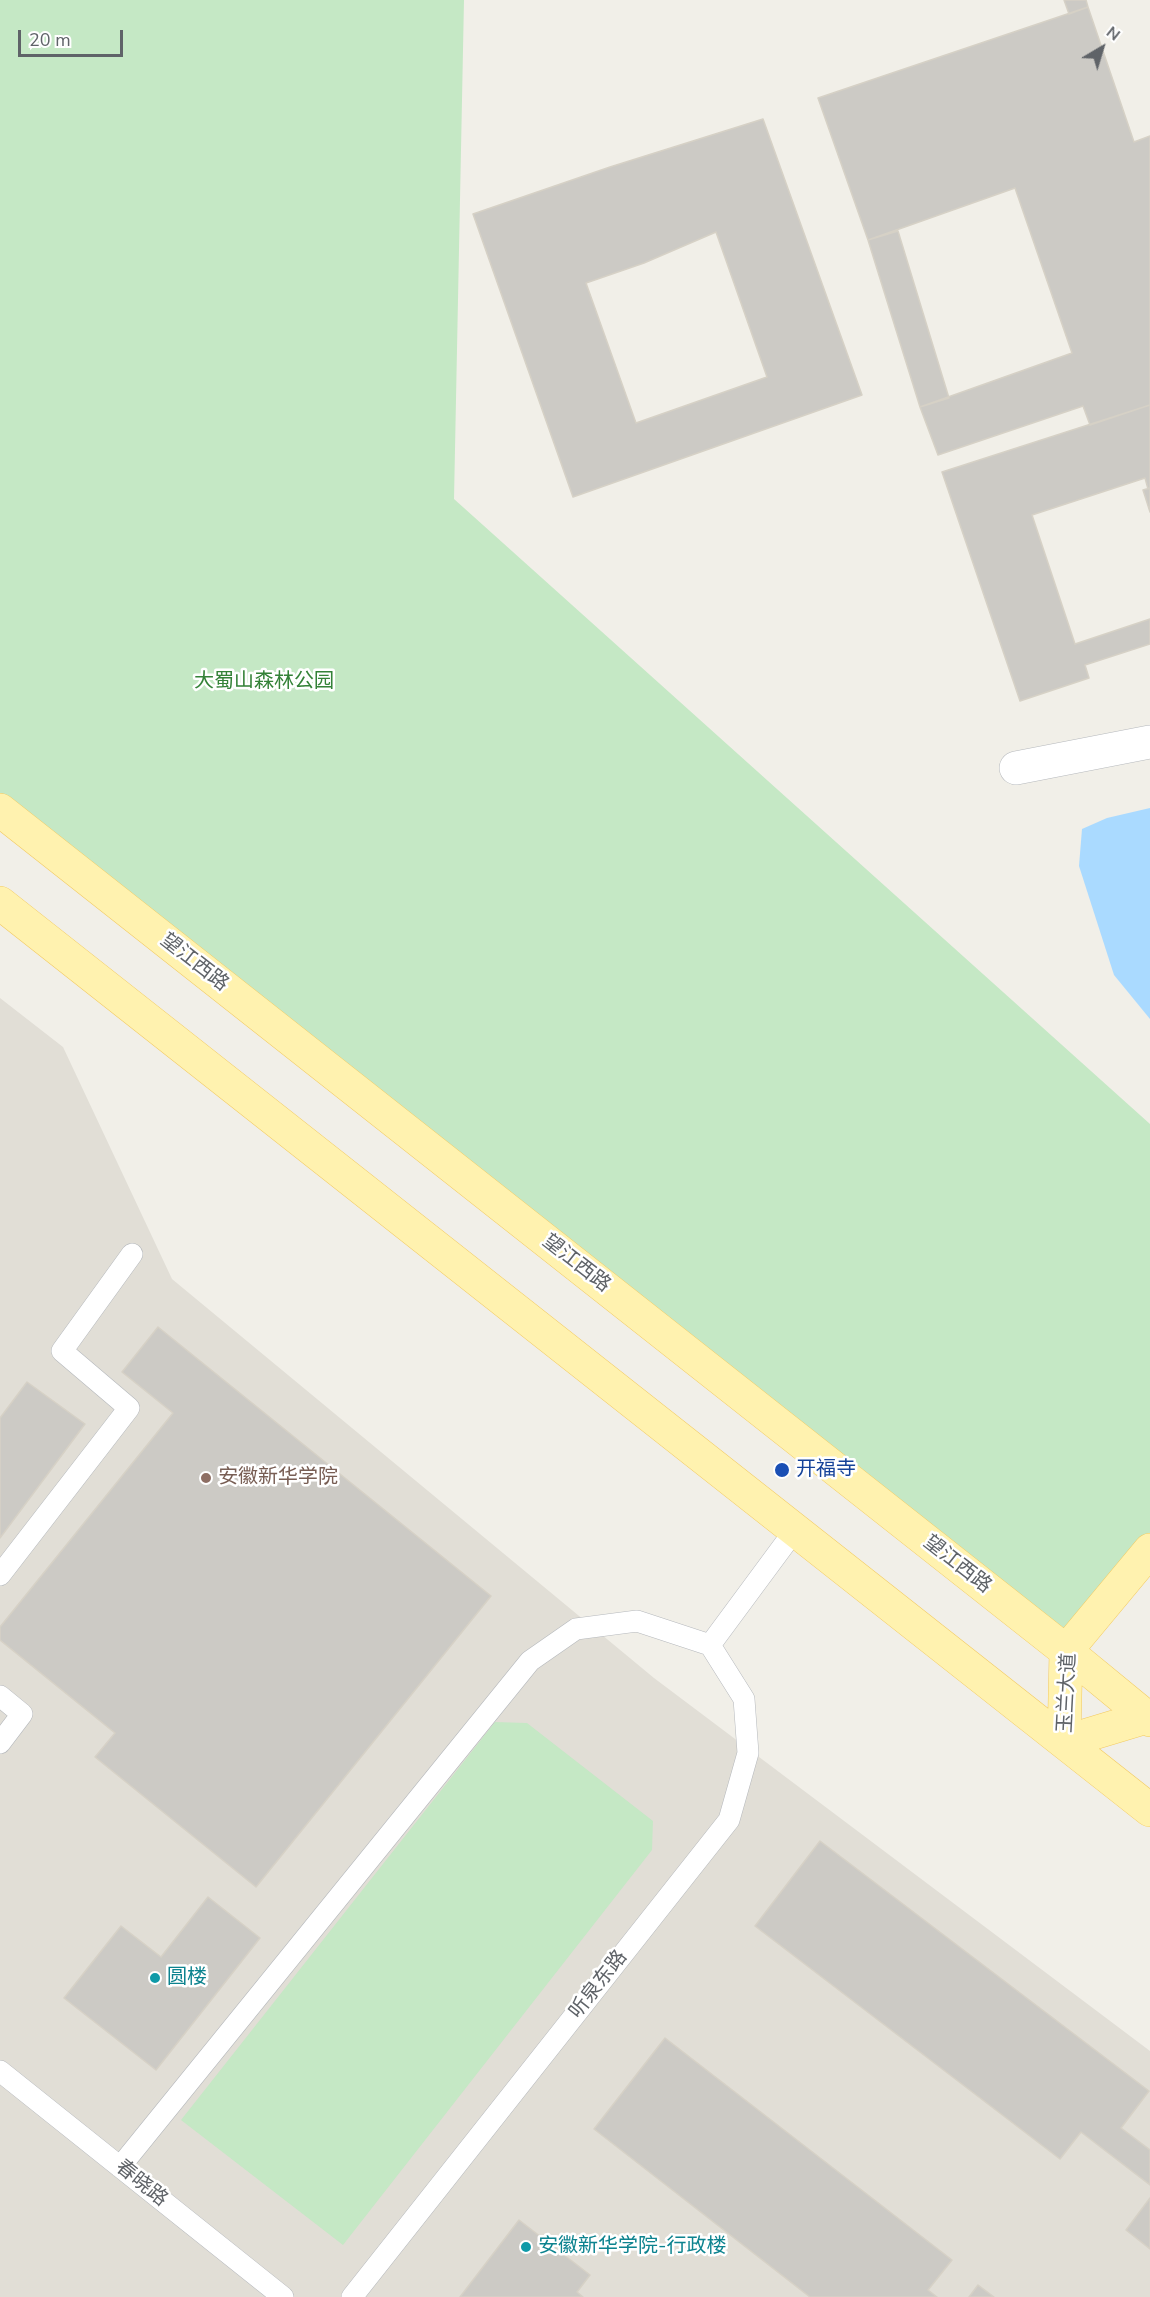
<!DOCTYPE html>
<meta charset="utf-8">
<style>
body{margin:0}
#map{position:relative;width:1150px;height:2297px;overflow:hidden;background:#f1efe8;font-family:"Nunito Sans",sans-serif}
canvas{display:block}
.north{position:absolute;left:1072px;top:18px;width:60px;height:60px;-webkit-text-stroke:4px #fff;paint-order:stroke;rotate:38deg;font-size:16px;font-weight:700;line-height:24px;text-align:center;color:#5f6368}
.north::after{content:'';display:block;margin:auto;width:21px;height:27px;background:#5f6368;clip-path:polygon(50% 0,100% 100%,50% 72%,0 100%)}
.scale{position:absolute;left:18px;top:30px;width:105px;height:27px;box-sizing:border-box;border:3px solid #5f6368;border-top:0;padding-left:8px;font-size:18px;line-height:21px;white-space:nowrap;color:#5f6368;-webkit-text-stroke:4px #fff;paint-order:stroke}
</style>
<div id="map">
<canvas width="1150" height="2297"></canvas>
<div class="north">N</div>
<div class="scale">20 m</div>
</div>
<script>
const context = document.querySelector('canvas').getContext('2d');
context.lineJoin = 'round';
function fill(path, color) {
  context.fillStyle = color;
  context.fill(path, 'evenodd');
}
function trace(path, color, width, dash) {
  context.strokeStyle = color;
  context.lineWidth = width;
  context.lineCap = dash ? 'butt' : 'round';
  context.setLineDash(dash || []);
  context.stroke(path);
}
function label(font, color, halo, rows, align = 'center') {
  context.font = font + ' "Nunito Sans","Noto Sans SC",sans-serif';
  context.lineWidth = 5;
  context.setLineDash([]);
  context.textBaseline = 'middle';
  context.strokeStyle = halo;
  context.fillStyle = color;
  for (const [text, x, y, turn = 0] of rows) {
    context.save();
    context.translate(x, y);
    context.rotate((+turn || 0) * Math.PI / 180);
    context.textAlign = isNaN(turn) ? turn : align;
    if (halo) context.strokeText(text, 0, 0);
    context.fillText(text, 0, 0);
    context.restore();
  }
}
const education = new Path2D(`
 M0,998l63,49 109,232 482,399 496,373v246h-1150z`);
const green = new Path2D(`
 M0,0h464l-10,499 696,625v426l-84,101 -1066,-841z
 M495,1722l32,1 126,98 -1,29 -309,395 -162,-125z`);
const water = new Path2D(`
 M1150,808v211l-36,-44 -35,-109 3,-37 25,-11z`);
const building = new Path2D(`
 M1064,0h22l2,7 -19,7z
 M1088,7l46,135 16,-6v269l-60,20 -7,-19 -145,49 -18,-48 152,-54 -57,-165 -147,52 -50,-142z
 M763,119l99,276 -289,102 -100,-283 137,-47zM716,232l51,145 -131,46 -50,-140 58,-20z
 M898,231l51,167 -29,9 -52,-167z
 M1150,405v83l-2,1 -3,-11 -113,37 43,129 75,-25v25l-65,21 4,13 -69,23 -78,-229z
 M1150,488v24l-7,-22z
 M158,1327l333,269 -235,291 -161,-130 20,-24 -115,-93v-13l173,-214 -51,-41z
 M27,1382l58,42 -85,114v-120z
 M820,1841l329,250 -28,37 29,22v35l-69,-53 -21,27 -305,-233z
 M208,1897l52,41 -104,132 -92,-72 57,-72 40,31z
 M665,2038l287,222 -24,30 9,7h-127l-216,-168z
 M1150,2198v51l-24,-19z
 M519,2220l71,55 -13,17 6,5h-123z
 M978,2285l16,12h-25z`);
const service = new Path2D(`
 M0,1575l129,-167 -67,-57 70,-97
 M710,1645l85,-115
 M0,1696l22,18 -22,29
 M0,2071l283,226
 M120,2167l410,-506 46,-32 61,-8 73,24
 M352,2297l377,-477 19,-67 -4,-54 -34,-54`);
const minor = new Path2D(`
 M1016,768l134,-26`);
const primary = new Path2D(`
 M0,810l1066,841 84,69
 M0,903l1150,907
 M1150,1550l-84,101 -2,91 86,-26`);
const markers = [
 [782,1470,8,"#1a4fb4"],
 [206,1478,6,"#8d6e63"],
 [155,1978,6,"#0f9aa8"],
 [526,2247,6,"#0f9aa8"]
];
const parkNames = [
 ["大蜀山森林公园",264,682]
];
const streetNames = [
 ["望江西路",194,963,38],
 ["望江西路",576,1264,38],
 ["望江西路",957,1565,38],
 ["玉兰大道",1068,1693,-87],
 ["听泉东路",599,1985,-52],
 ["春晓路",141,2184,39]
];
const transitNames = [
 ["开福寺",796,1470]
];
const educationNames = [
 ["安徽新华学院",218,1478]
];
const cultureNames = [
 ["圆楼",167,1978],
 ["安徽新华学院-行政楼",538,2247]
];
fill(education, '#e1ded6');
fill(green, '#c5e8c5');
fill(water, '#aadaff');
fill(building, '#cccac5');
trace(building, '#d6d1c6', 1.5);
trace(service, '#b5b8bc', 22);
trace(minor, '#b5b8bc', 34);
trace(primary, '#f2c960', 34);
trace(service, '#fff', 21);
trace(minor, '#fff', 33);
trace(primary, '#fff2af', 33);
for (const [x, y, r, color] of markers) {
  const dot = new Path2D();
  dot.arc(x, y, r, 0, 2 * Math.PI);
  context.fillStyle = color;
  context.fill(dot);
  trace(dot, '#fff', 2);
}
label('20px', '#348238', '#fff', parkNames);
label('20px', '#5f6368', '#fff', streetNames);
label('20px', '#164399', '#fff', transitNames, 'left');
label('20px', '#785e54', '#fff', educationNames, 'left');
label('20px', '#0d838f', '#fff', cultureNames, 'left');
</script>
